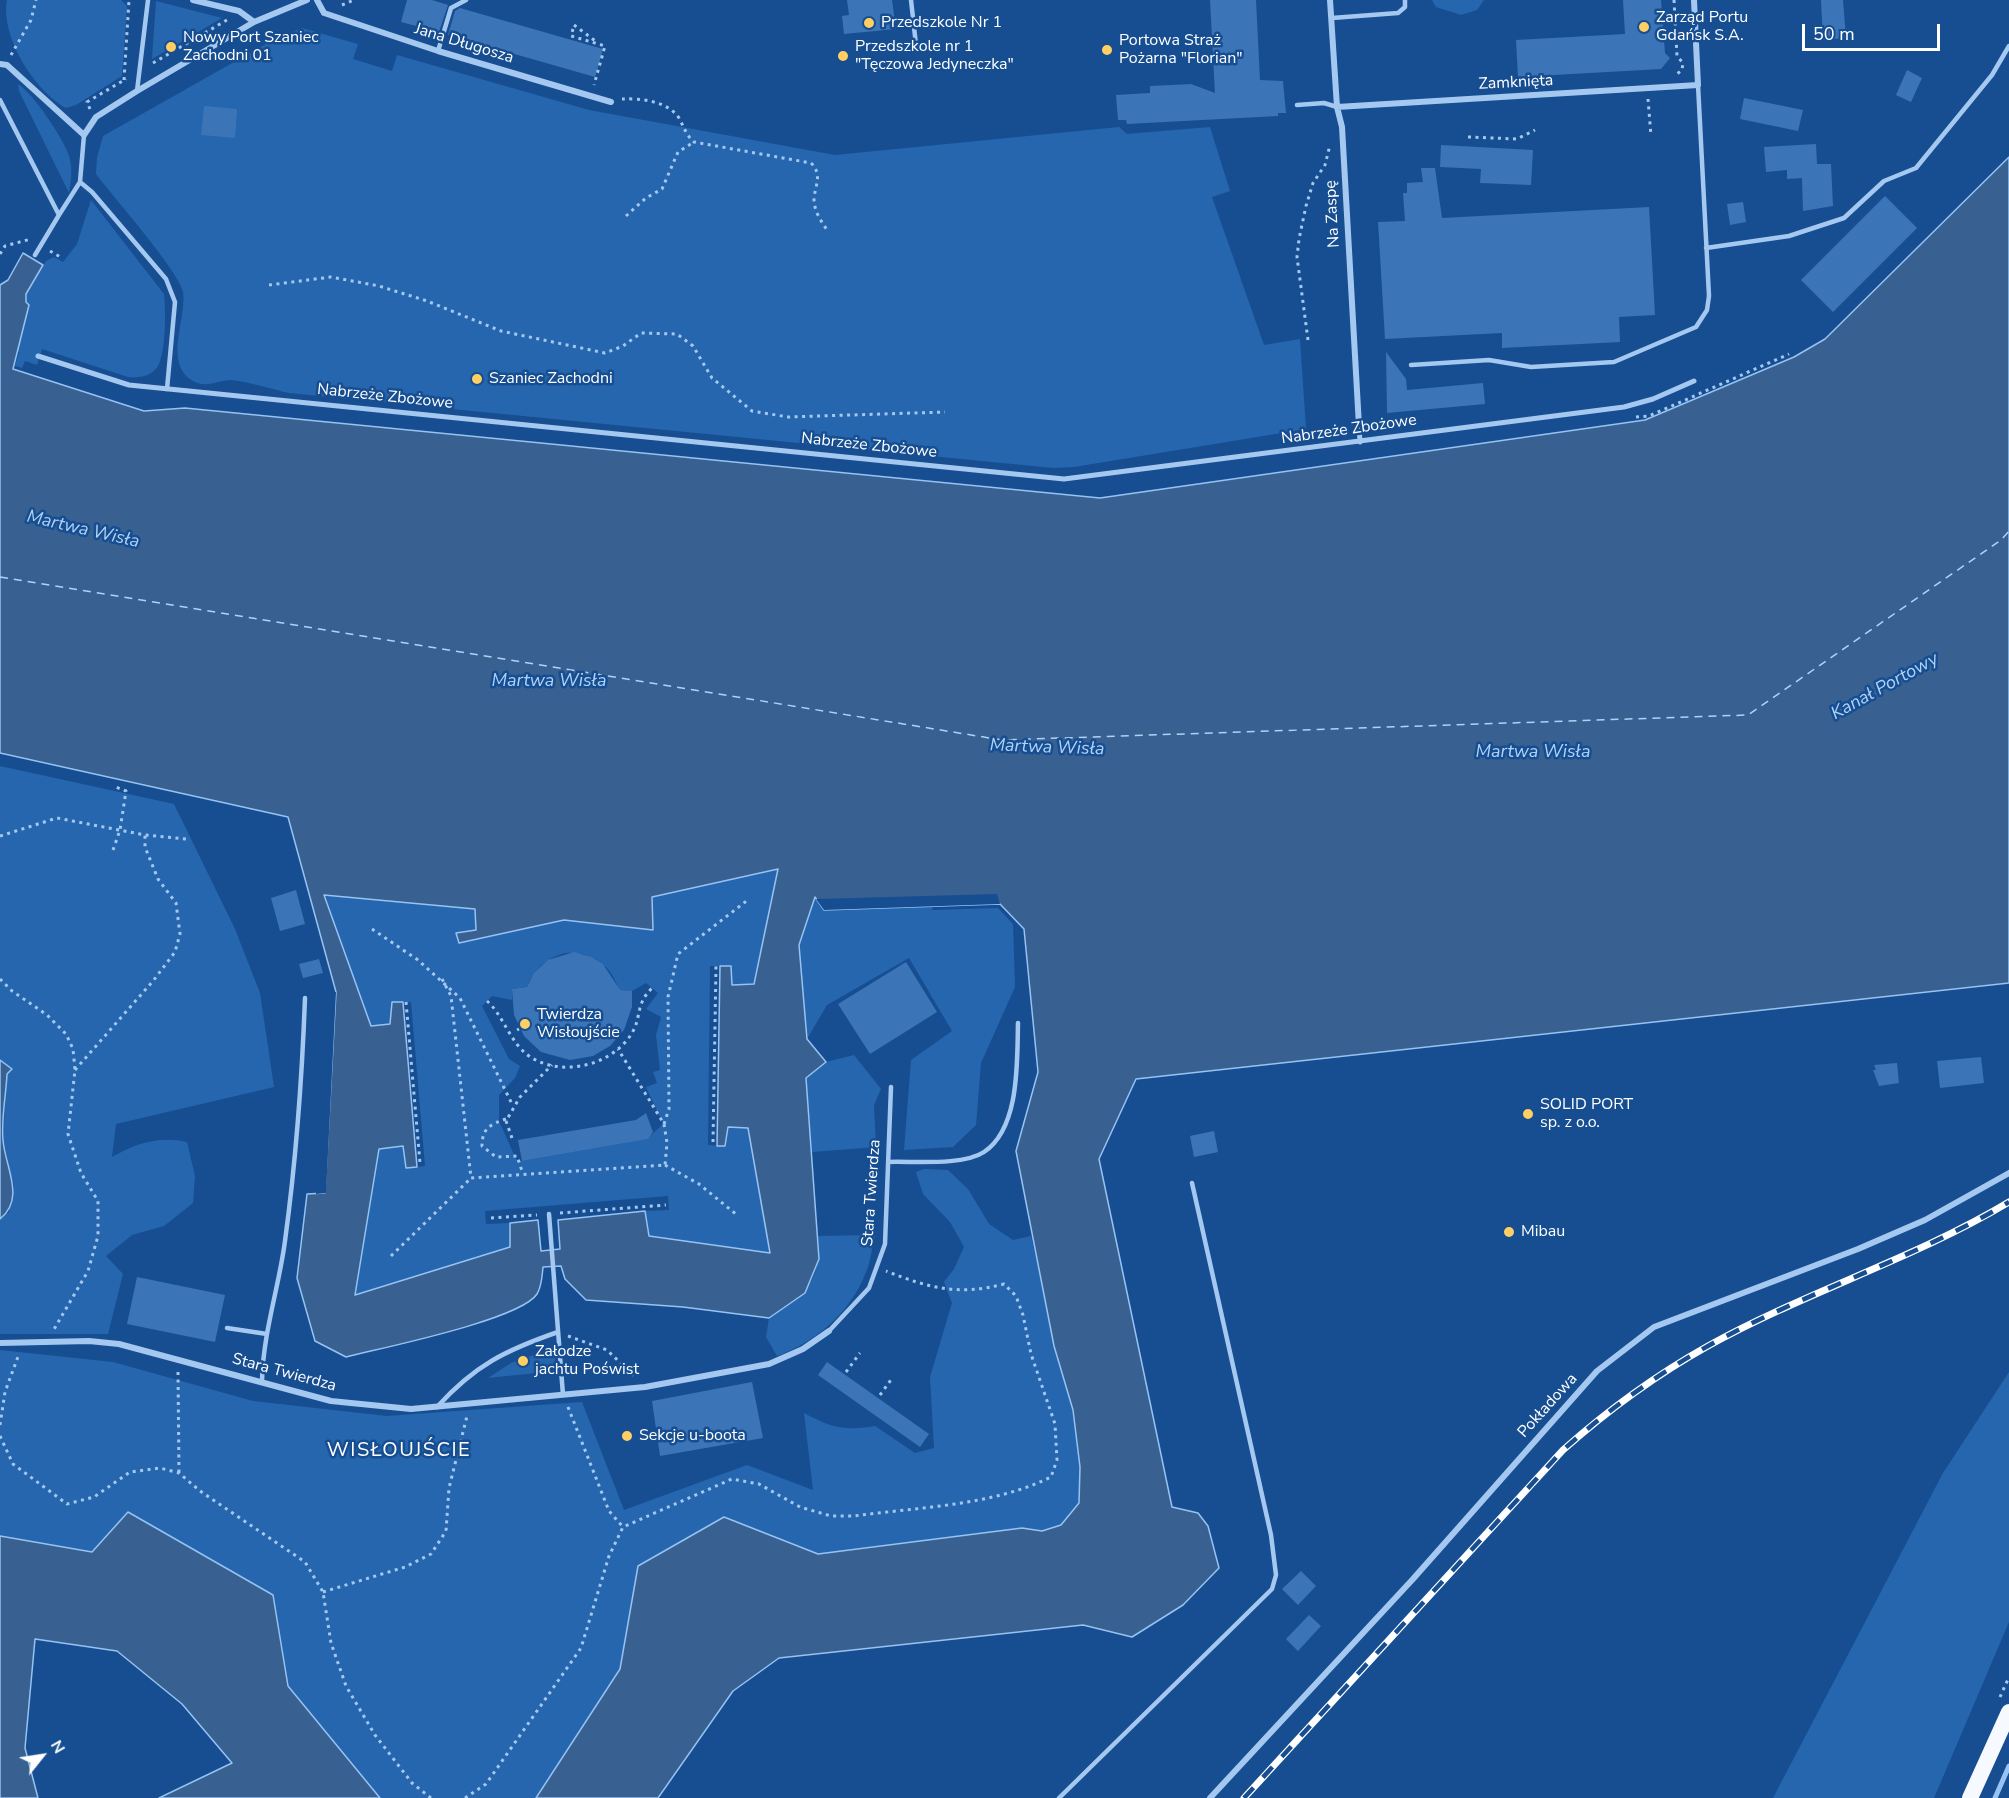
<!DOCTYPE html>
<meta charset="utf-8">
<style>
body{margin:0}
#map{position:relative;width:2009px;height:1798px;overflow:hidden;background:#164e91;font-family:"Nunito Sans",sans-serif}
canvas{display:block}
.north{position:absolute;left:12px;top:1726px;width:60px;height:60px;-webkit-text-stroke:4px #164e91;paint-order:stroke;rotate:60deg;font-size:16px;font-weight:700;line-height:24px;text-align:center;color:#fff}
.north::after{content:'';display:block;margin:auto;width:21px;height:27px;background:#fff;clip-path:polygon(50% 0,100% 100%,50% 72%,0 100%)}
.scale{position:absolute;left:1802px;top:24px;width:138px;height:27px;box-sizing:border-box;border:3px solid #fff;border-top:0;padding-left:8px;font-size:18px;line-height:21px;white-space:nowrap;color:#fff;-webkit-text-stroke:4px #164e91;paint-order:stroke}
</style>
<div id="map">
<canvas width="2009" height="1798"></canvas>
<div class="north">N</div>
<div class="scale">50 m</div>
</div>
<script>
const context = document.querySelector('canvas').getContext('2d');
context.lineJoin = 'round';
function fill(path, color) {
  context.fillStyle = color;
  context.fill(path, 'evenodd');
}
function trace(path, color, width, dash) {
  context.strokeStyle = color;
  context.lineWidth = width;
  context.lineCap = dash ? 'butt' : 'round';
  context.setLineDash(dash || []);
  context.stroke(path);
}
function label(font, color, halo, rows, align = 'center') {
  context.font = font + ' "Nunito Sans",sans-serif';
  context.lineWidth = 5;
  context.setLineDash([]);
  context.textBaseline = 'middle';
  context.strokeStyle = halo;
  context.fillStyle = color;
  for (const [text, x, y, turn = 0] of rows) {
    context.save();
    context.translate(x, y);
    context.rotate((+turn || 0) * Math.PI / 180);
    context.textAlign = isNaN(turn) ? turn : align;
    if (halo) context.strokeText(text, 0, 0);
    context.fillText(text, 0, 0);
    context.restore();
  }
}
const green = new Path2D(`
 M7,0h114l6,6 -5,70 -46,29 -10,3c-30,-16 -66,-71 -59,-108z
 M1432,0h52l-7,10 -16,5 -25,-8z
 M156,1l66,17 -70,41z
 M302,28l56,16 -5,15 39,12 5,-16 192,55 246,45 284,-28 8,7 83,-7 20,64 -18,6 52,148 36,-6 6,90 -232,38 -21,1 -764,-75c-18,-4 -39,-11 -58,-13 -12,0 -23,8 -36,2 -33,-17 -8,-62 -12,-90 -4,-21 -70,-95 -87,-118l1,-16 6,-22 170,-96z
 M18,84c14,8 46,55 51,72 4,12 2,25 0,37l-50,-102z
 M91,200l73,94c2,17 2,57 -6,72 -7,11 -19,12 -30,11l-86,-28 -5,16 -12,-4 -3,7 -7,-2 4,-13 -2,-4 12,-44 -3,-2 1,-11 19,-31 8,-4 9,5 14,-18z
 M0,766l174,38 61,125 25,64 14,94 -158,37 -4,33c25,-14 47,-21 75,-15l8,34 -2,27 -29,23 -32,9 -26,21 17,18 -15,60h-108v-115l9,-7 5,-25 -11,-47 4,-66 -7,-14z
 M779,869l-26,115 -21,1 -1,-19h-21l-2,179 17,1 2,-19 21,1 22,125 -121,-17 -4,-25 24,-1 -1,-14 -183,15 1,13 24,-1v24l-156,48 25,-146 25,-3 2,22 19,-2 -14,-164h-19l-2,22 -19,2 -47,-132 151,15 1,21 -17,12 105,-22 89,10 -1,-33zM565,953c26,-2 46,11 54,37l13,1 14,-8 12,10 -12,16 15,8 -5,18 4,35 -7,2 4,11 -11,4 17,37 -16,15 -125,22 -6,-2 -17,-38v-26l16,-17 5,-12 -11,-7 -27,-53 10,-10 20,4v-11l15,-2c8,-18 18,-28 38,-34z
 M815,896l9,14 109,-4 -1,4 66,-2 15,16 2,63 -34,76 -5,62 -23,22 -49,3 7,-90 41,-29 -43,-73 -82,47 -20,34 -8,-94z
 M854,1055l27,34 -7,16 2,42 -64,5 -6,-74 20,-16z
 M924,1169l24,1 20,19 21,35 24,16 18,-4 6,25 67,176 -31,106 -199,27 -301,228h-241l-332,-226v-222l113,12 140,39 134,15 195,-14 42,108 123,-45 66,25 -9,-77c28,15 39,18 71,13l40,27 19,-5 -4,-71 22,-74 -8,-21 10,-13 10,-22 -14,-25 -27,-28 -7,-22z
 M875,1235c-3,12 -4,26 -9,37 -15,40 -50,70 -89,84l-11,-19 3,-19c37,-26 52,-34 49,-82z
 M554,1348l2,23 -68,7 23,-15z
 M2009,1372v250l-75,176h-161l170,-325z`);
const water = new Path2D(`
 M2009,157v826l-873,96 -37,80 73,348 26,6 10,13 11,42 -36,37 -51,32 -49,-12 -304,33 -46,33 -75,107h-122l84,-129 18,-103 86,-49 94,37 204,-26 20,3 19,-6 18,-22 1,-36 -7,-57 -19,-64 -38,-195 22,-79 -14,-143 -24,-25 -176,6 -9,-13 -16,48 8,94 19,23 -20,16 13,181 -14,34 -36,25 -86,-11 -97,-7 -21,-21 -4,-13 -18,1c-1,9 -1,19 -6,27 -17,26 -156,54 -191,63l-31,-16 -18,-63 10,-84 18,-1 11,-201 -48,-175 -288,-64v-468l8,-5 15,-27 20,12 -17,29v8l3,3 -16,64 131,42 41,-3 915,90 545,-78 149,-63 31,-18zM778,869l-24,115 -22,1 -1,-19h-11l-3,180h8l3,-19 20,1 22,125 -121,-17 -4,-25 -87,9 2,29 -19,2 -3,-31 -28,3v24l-155,48 24,-146 24,-3 3,22 11,-1 -14,-165h-11l-2,22 -19,2 -47,-131 151,14 1,21 -20,3 3,10 105,-23 89,10 -1,-33z
 M0,1060l12,9 -5,5c-1,22 -6,45 -4,66 2,27 23,58 -3,79z
 M128,1512l145,83 15,91 92,112h-221l73,-35 -50,-59 -65,-53 -82,-12 -10,109 13,50h-38v-262l92,16z`);
const pier = new Path2D(`
 M997,894l3,10 -176,6 -8,-11z
 M333,992h3l-10,201 -10,1v-3l7,-1z`);
const stream = new Path2D(`
 M1995,1798l14,-32`);
const ferry = new Path2D(`
 M0,577l1002,163 746,-25 253,-175 8,-9`);
const building = new Path2D(`
 M407,0h25l16,5 -9,27 -38,-10z
 M847,0h45l4,29 -52,5 -2,-18 7,-1z
 M1210,0h46l4,80 23,1 3,32h-8v3l-151,8 -1,-4h-8l-2,-25 34,-2v-7l41,-2 24,9z
 M1623,0h38l4,53 5,5 -9,11 -143,8 -2,-37 109,-6z
 M1821,0h22l3,38 -23,2z
 M460,8l143,41 -8,28 -147,-42 7,-24z
 M1907,70l15,8 -11,24 -15,-7z
 M1744,98l59,12 -5,21 -58,-12z
 M204,106l33,3 -2,29 -34,-3z
 M1816,144l1,20h14l2,42 -30,5 -1,-33 -15,1v-9l-21,2 -2,-25z
 M1441,145l92,5 -2,35 -51,-2 1,-14 -41,-2z
 M1421,168h14l7,50 207,-11 6,108 -36,2 1,25 -118,6v-15l-117,6 -7,-117 27,-1 -2,-28h4v-10l16,-1z
 M1885,196l32,32 -84,84 -32,-32z
 M1743,202l3,20 -16,3 -3,-21z
 M1386,352l20,27 1,11 76,-7 2,21 -98,9z
 M296,890l9,34 -25,7 -9,-33z
 M574,952l18,5 11,7 17,26 12,1v16l-8,23 -14,16 -17,10 -23,4 -29,-8 -17,-16 -10,-21 -2,-26 15,-2 7,-14 14,-13z
 M319,959l4,14 -20,5 -4,-14z
 M906,962l31,50 -67,42 -32,-50z
 M1981,1057l3,26 -44,5 -3,-27z
 M1897,1063l2,20 -20,3 -6,-16h3l-2,-5z
 M646,1113l7,19 -5,7 -126,22 -4,-21 118,-20z
 M1214,1131l4,21 -24,5 -4,-21z
 M137,1277l88,18 -10,47 -88,-18z
 M827,1362l102,72 -9,13 -102,-72z
 M752,1382l11,56 -103,18 -8,-55z
 M1301,1571l15,15 -18,19 -16,-16z
 M1309,1615l12,11 -23,25 -12,-12z`);
const path = new Path2D(`
 M1674,0l3,56 6,7 -1,7 -5,4
 M342,5l12,-5
 M574,25l24,18
 M573,29l-2,7 34,10 -11,39
 M11,55l20,-35 5,-20
 M153,63l74,-43
 M124,80l5,-80
 M622,99c18,-1 46,2 57,19 5,9 7,17 15,24l117,21c12,12 4,22 3,36 0,12 7,22 13,31
 M1648,99l3,37
 M90,109l-3,-7 39,-23
 M1468,137l49,2 18,-9
 M626,216l20,-18 16,-9 16,-37 16,-10
 M50,251l12,7
 M0,254l5,-8 26,-7
 M269,285l62,-8 48,9 48,15 74,30 104,22 18,-7 18,-13 36,1 16,12 19,32 40,33 36,6 157,-5
 M1308,340l-11,-83 2,-18 7,-33 7,-23 12,-18 5,-20
 M1636,417l13,-1 140,-62
 M0,836l57,-18 88,17 41,4
 M113,850l7,-20 6,-39 -13,-5
 M372,929l46,31 42,38 53,108
 M0,979l12,12 35,24 19,19 7,15 2,21 -7,64 13,39 17,28v35l-10,35 -35,60
 M442,979l9,17 20,182 194,-13 2,-22 -3,-19 -46,-75
 M487,1001c17,15 23,42 42,55 32,22 83,10 103,-23 10,-17 3,-28 20,-45
 M406,1002l14,161
 M517,1030l2,-1
 M75,1070l78,-89 22,-29 5,-18 -4,-31 -18,-24 -13,-32v-12
 M506,1119c-15,5 -24,9 -24,27l14,11 21,-1 6,18
 M664,1124l5,-15 -1,-112 10,-43 71,-55
 M512,1138l-6,-17 14,-24 32,-32
 M713,1142l3,-176
 M665,1165l34,19 38,31
 M560,1213l106,-8
 M491,1218l46,-3
 M391,1256l80,-78
 M568,1336l39,14 28,27
 M178,1372l1,101
 M846,1372l14,-19
 M880,1395l13,-18
 M568,1407l41,104 14,16
 M0,1425l5,-33 14,-38
 M0,1436l13,28 54,40 27,-7 36,-25 30,-4 19,5 21,18 105,71 18,30 8,51 15,43 29,49 37,48 19,15
 M323,1592l82,-25 26,-13 15,-23 3,-43 18,-72
 M2000,1697l9,-20
 M465,1798l21,-14 95,-136 28,-92 14,-29 109,-48 27,5 41,23 31,9h23c65,-9 138,-10 197,-39l6,-17 -2,-36 -24,-70 -8,-39 -7,-19 -12,-12c-46,12 -75,4 -118,-13`);
const service = new Path2D(`
 M911,0l5,45
 M1332,18l66,-5 7,-6v-7
 M438,51l13,-43 15,-8
 M137,91l11,-91
 M0,100l59,115 -24,40
 M1297,105l27,-2 13,4
 M80,182l12,10 74,87 9,23 -8,87
 M59,215l21,-33 4,-47
 M1706,248l83,-12 55,-18 40,-37 32,-13 76,-93 17,-29
 M1411,365l78,-5 42,7 83,-5 82,-35 11,-17 2,-14 -11,-211
 M888,1162c25,-1 75,4 96,-10 36,-24 33,-91 34,-129
 M549,1214l14,181
 M227,1328l40,6
 M829,1331l40,-43 16,-44 6,-157
 M262,1381c1,-48 17,-94 23,-140 11,-81 17,-162 20,-243
 M437,1407c38,-42 69,-57 121,-75
 M1059,1798l213,-209 4,-14 -5,-40 -79,-352`);
const pedestrian = new Path2D(`
 M38,356l91,29 935,94 560,-72 29,-8 41,-18
 M1359,426l1,16`);
const minor = new Path2D(`
 M193,0l46,11 15,11
 M317,0l7,13 114,38 173,51
 M1330,0l7,107 5,20 17,299
 M0,64l7,1 77,70 12,-18 41,-26 117,-69 53,-22
 M1337,107l361,-22 -4,-85
 M0,1343l89,-2 30,3 212,57 80,8 234,-22 124,-23 34,-15 26,-18
 M1210,1798l203,-219 184,-208 57,-44 204,-78 67,-29 84,-47`);
const trunk = new Path2D(`
 M1970,1798l39,-86`);
const rail = new Path2D(`
 M1244,1798l319,-348c45,-40 93,-75 145,-104 97,-54 206,-87 301,-144`);
const markers = [
 [869,23,6,"#ffcf64"],
 [1644,27,6,"#ffcf64"],
 [171,47,6,"#ffcf64"],
 [1107,50,6,"#ffcf64"],
 [843,56,6,"#ffcf64"],
 [477,379,6,"#ffcf64"],
 [525,1024,6,"#ffcf64"],
 [1528,1114,6,"#ffcf64"],
 [1509,1232,6,"#ffcf64"],
 [523,1361,6,"#ffcf64"],
 [627,1436,6,"#ffcf64"]
];
const poiNames = [
 ["Zarząd Portu",1656,18],
 ["Gdańsk S.A.",1656,36],
 ["Przedszkole Nr 1",881,23],
 ["Nowy Port Szaniec",183,38],
 ["Zachodni 01",183,56],
 ["Portowa Straż",1119,41],
 ["Pożarna \"Florian\"",1119,59],
 ["Przedszkole nr 1",855,47],
 ["\"Tęczowa Jedyneczka\"",855,65],
 ["Szaniec Zachodni",489,379],
 ["Twierdza",537,1015],
 ["Wisłoujście",537,1033],
 ["SOLID PORT",1540,1105],
 ["sp. z o.o.",1540,1123],
 ["Mibau",1521,1232],
 ["Załodze",535,1352],
 ["jachtu Poświst",535,1370],
 ["Sekcje u-boota",639,1436]
];
const streetNames = [
 ["Jana Długosza",464,44,17],
 ["Zamknięta",1516,83,-3],
 ["Na Zaspę",1333,214,-93],
 ["Nabrzeże Zbożowe",385,397,6],
 ["Nabrzeże Zbożowe",1349,430,-8],
 ["Nabrzeże Zbożowe",869,446,6],
 ["Stara Twierdza",872,1193,-86],
 ["Stara Twierdza",284,1373,15],
 ["Pokładowa",1548,1406,-48]
];
const waterNames = [
 ["Martwa Wisła",83,530,13],
 ["Martwa Wisła",549,682],
 ["Kanał Portowy",1885,687,-29],
 ["Martwa Wisła",1047,748,2],
 ["Martwa Wisła",1533,753]
];
const quarterNames = [
 ["WISŁOUJŚCIE",399,1451]
];
fill(green, '#2666ae');
fill(water, '#386192');
trace(water, '#97c3f3', 1.5);
fill(pier, '#164e91');
trace(stream, '#97c3f3', 5);
trace(ferry, '#b1d2f7', 1.5, [8, 6]);
fill(building, '#3b75b8');
trace(path, '#a5c8f0', 3, [3, 4.5]);
trace(service, '#a5c8f0', 4.5);
trace(pedestrian, '#a5c8f0', 5);
trace(minor, '#a5c8f0', 6);
trace(trunk, '#f6faff', 16);
trace(rail, '#fff', 7);
trace(rail, '#164e91', 4.5, [14]);
for (const [x, y, r, color] of markers) {
  const dot = new Path2D();
  dot.arc(x, y, r, 0, 2 * Math.PI);
  context.fillStyle = color;
  context.fill(dot);
  trace(dot, '#164e91', 2);
}
label('16px', '#fff', '#164e91', poiNames, 'left');
label('16px', '#fff', '#164e91', streetNames);
label('italic 18px', '#b1d2f7', '#164e91', waterNames);
context.letterSpacing = '1.5px';
label('20px', '#fff', '#164e91', quarterNames);
context.letterSpacing = '0px';
</script>
